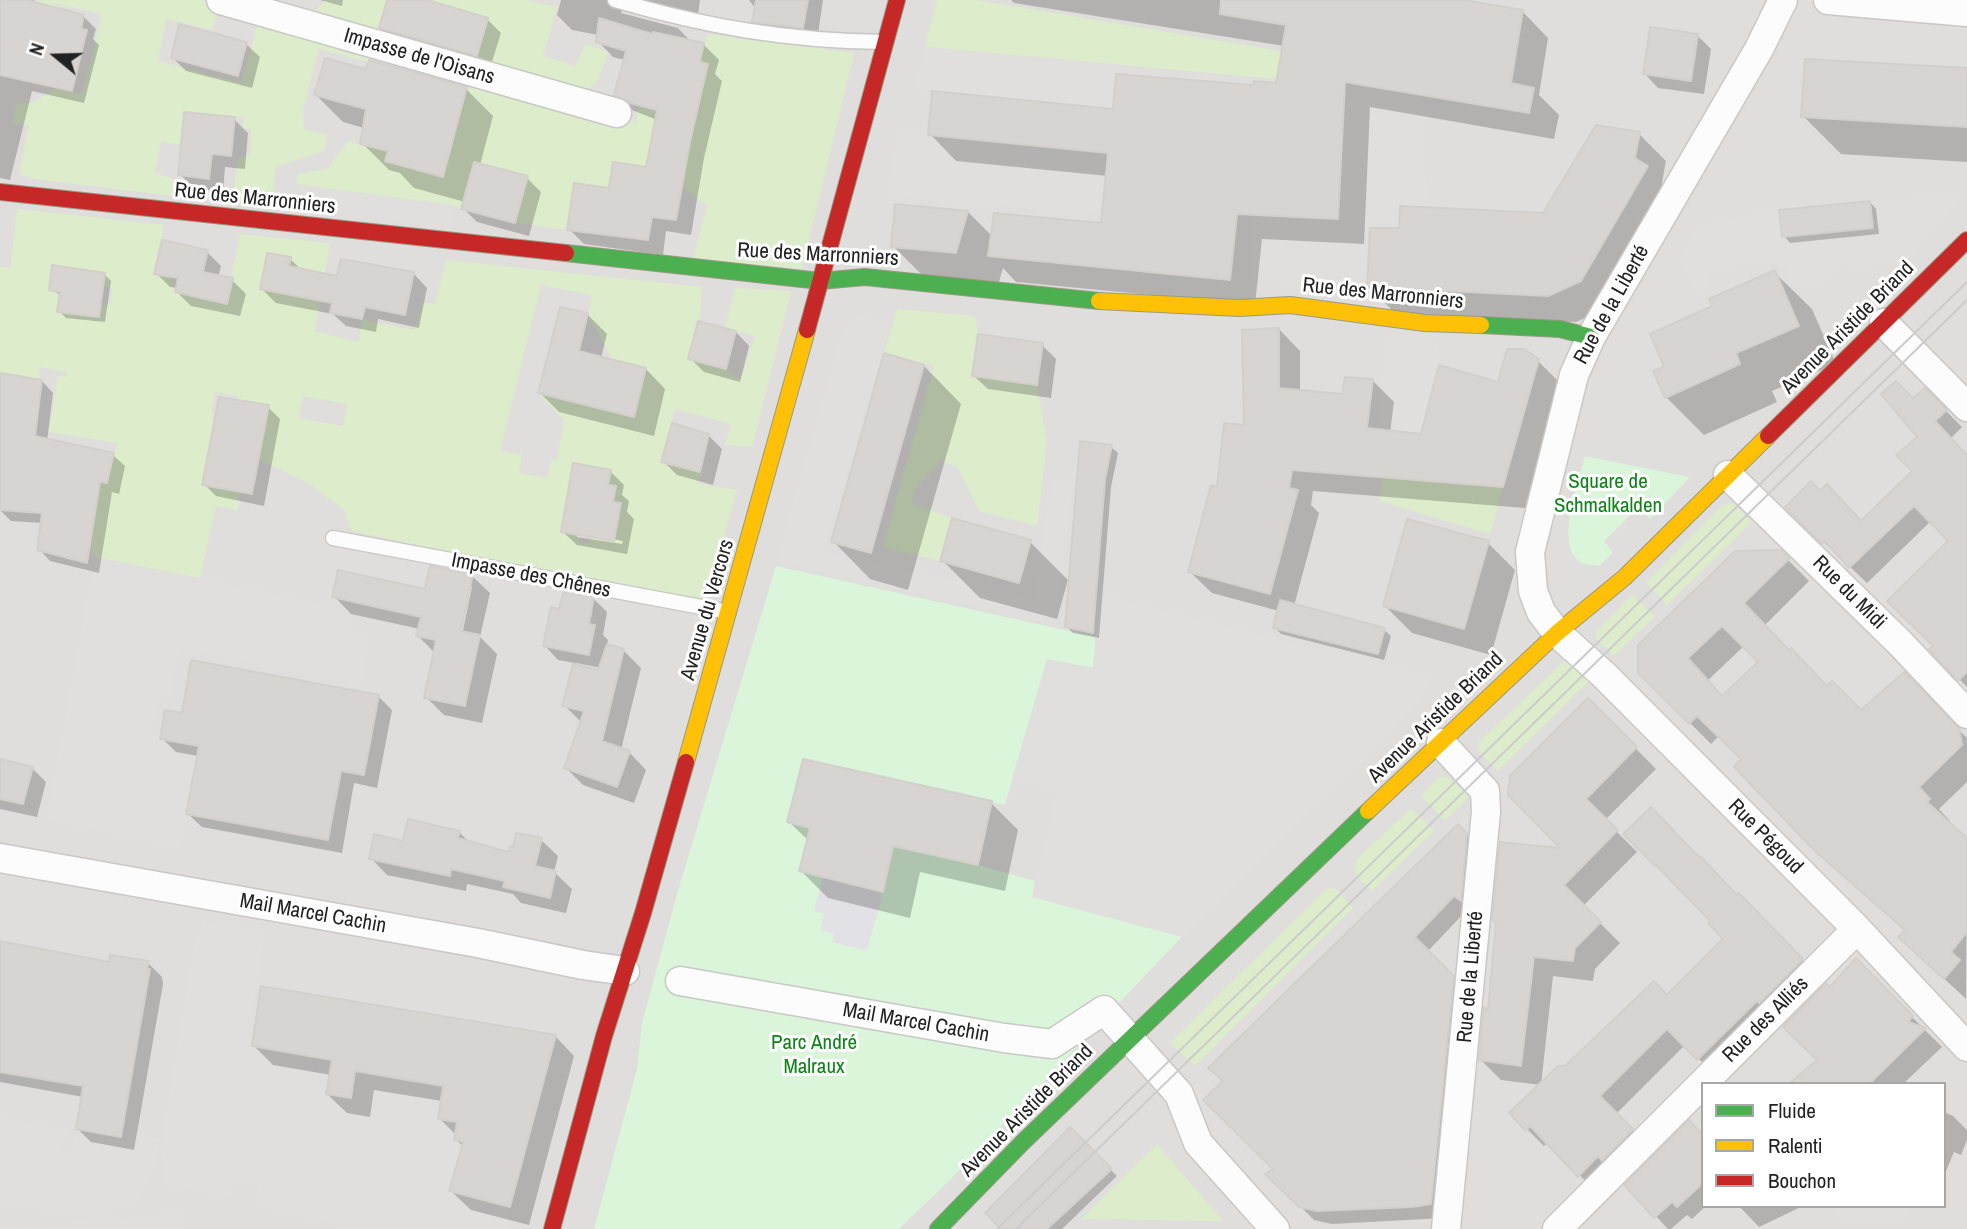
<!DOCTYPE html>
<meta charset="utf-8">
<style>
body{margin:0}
#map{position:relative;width:1967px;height:1229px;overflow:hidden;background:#f0eeeb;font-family:"Archivo Narrow",sans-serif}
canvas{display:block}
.legend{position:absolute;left:1701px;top:1082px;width:245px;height:126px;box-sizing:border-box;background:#fff;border:2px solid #a7a7a7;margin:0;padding:9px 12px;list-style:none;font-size:21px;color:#222}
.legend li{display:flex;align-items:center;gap:14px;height:35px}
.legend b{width:35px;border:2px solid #a7a7a7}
.north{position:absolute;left:21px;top:21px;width:70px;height:70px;-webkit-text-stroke:5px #fff;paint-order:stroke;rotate:289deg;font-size:19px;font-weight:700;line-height:28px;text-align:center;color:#222}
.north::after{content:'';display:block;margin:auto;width:24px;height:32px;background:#222;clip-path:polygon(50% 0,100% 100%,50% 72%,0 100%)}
</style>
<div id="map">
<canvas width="1967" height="1229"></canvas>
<ul class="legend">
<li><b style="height:9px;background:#4caf50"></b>Fluide</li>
<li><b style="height:9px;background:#ffc107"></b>Ralenti</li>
<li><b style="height:9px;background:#c62828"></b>Bouchon</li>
</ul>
<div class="north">N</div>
</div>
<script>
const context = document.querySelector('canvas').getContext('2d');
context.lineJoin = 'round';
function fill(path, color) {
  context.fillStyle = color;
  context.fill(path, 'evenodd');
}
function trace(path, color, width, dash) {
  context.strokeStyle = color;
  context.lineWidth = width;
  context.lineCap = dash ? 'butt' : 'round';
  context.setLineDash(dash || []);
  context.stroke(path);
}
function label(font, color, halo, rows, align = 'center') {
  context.font = font + ' "Archivo Narrow",sans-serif';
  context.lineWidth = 6;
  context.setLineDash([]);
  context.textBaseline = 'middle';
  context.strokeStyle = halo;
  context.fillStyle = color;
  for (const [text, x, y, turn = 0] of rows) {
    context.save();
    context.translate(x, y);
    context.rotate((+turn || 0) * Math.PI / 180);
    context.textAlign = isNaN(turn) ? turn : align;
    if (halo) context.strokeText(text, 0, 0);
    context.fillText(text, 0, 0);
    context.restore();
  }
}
const residential = new Path2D(`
 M0,0h1967v1229h-1967zM1703,1084h241v122h-241z`);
const grass = new Path2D(`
 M45,0h156l18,5 -6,25 -47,-11 -8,42 83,22 17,-60 115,34 -1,6 -53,-14 -16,61 1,19 23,6 -3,16 -48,16 -4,38 -40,-3 6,-42 12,-6 1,-24 -8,-2 1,-11 -60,-4 -3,32 -20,-3 -6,30 23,9 -5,15 -138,-17 -16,-5 10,-49 -17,-2 5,-19 15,-1 24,-15 26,6 20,-80 -53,-12 14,7 -10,39 -53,-14 18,-30z
 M325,0h62l-11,35 -62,-22z
 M427,0h98l32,7 -14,49 32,10 11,-22 23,8 -12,30 -16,14 -105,-32 12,-46z
 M937,0h39l305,51 -4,28 -352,-32z
 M707,34l147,19 -52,216 -109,-10 14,-53 -33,-26 -47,-16 -14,-1 -4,25 -42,42 -52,-7 12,-47 -53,-14 -13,47 -8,-4 -158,-21 4,-10 28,-5 21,-28 40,10 -3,10 58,16 29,-100 164,45 6,-30 29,-7 31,6 6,-27 -8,-2zM656,113h1l30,45 -38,-5z
 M17,209l147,16 -10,48 17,4 4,15 51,12 14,-70 90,9 -15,88 44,11 3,-22 53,10 8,-28 12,2 11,-44 256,27 -2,30 -11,42 37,10 14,11 15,-44 -30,-8 10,-40 56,3 -39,156 -27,-2 6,-21 -56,-15 -13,52 42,12 -8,10 41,7 -31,110 -275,-52 -79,-17 -9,-22 -35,-26 -48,-23 3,-24 -10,-2 -16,-34 1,-4 -22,-4 -4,13 1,21 -11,58 38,8 -2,18 -22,-4 -16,72 -105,-21 -44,-85 56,11 10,-40 -68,-11 9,-56 8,1 1,-5 -27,-5 -1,10 3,3 -42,-7v-106l10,1zM267,253l24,4 -2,9 17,4 -5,27 -41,-8zM53,265l52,8 -1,13 8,2 -2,17 -60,-15zM541,285l51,10 -4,19 24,45 34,9 -13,49 -95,-24 26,27 -7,40h-6l-4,18 -28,-5 3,-18 -22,-4zM303,396l44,8 -4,22 -44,-8zM590,466l20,4 -2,15 8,1 -3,16 7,1 -7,38 -22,-4 -1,7 -11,-2 1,-7 -19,-3 26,-51z
 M897,309l78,7 3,18 -5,42 64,9 10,57 -10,84 -58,-15 -21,-43 -17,-8 -27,31 -2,13 40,14 -12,43 -57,-14 51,-181 -50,-13z
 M1382,478l121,9 -13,47 -111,-33z
 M1733,503l19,19 -85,83 -21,-22 76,-78z
 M1632,594l23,22 -41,40 -18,-17v-7z
 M1565,660h9l18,18 -94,93 -19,-19 -1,-9z
 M1440,777h9l20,20 -24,23 -24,-24z
 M1411,808l23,23 -62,60 -17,-17 1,-14z
 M1327,888l9,1 17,19 -158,158 -25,-23z
 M1157,1144l66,77 -142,-2z`);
const park = new Path2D(`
 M1585,456l105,21 -40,42 -11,-12 -35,34 9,12 -14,13c-5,-1 -12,-1 -17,-3 -29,-15 -3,-84 3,-107z
 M776,566l320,71 -3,31 -46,-9 -42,146 -202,-46 -15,63 22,6 -11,43 83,21 11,-46 85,19 57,16 -3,16 150,40 -233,244 -50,48h-305l43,-160 5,-46 35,-129z`);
const parking = new Path2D(`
 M925,47l190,17 1,10 -14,141 -217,-19 14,-64 178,18 4,-44 -167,-17z
 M1345,82l79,14 2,111 -26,-1 -1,22h-29l-3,59 -113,-7 -3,-65 87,4z
 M295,184l158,21 -4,24 -156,-20z
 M1966,195l-68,76 -15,-13 -19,19 -20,-15 -20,24 -34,-2 -4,-17 -22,-4 -32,3 -24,11 1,11 -14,5 -13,-26 -2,-12 16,-30 83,-15 3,26 91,-8 -3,-27z
 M865,310l24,18 -65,223 211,46 17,-117 20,3 -16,142 -280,-63 68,-236z
 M1385,338l53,5 1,22 -12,46 58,17 -107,19z
 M95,557l261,53 -6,24 20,6 -8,45 -182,-36 -10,48h-11l-8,38 48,11 -18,101 -135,-26z
 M1099,594l333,82 -10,20 -38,45 -202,196 -150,-40 25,-106 -45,-13 36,-119 45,9z
 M203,921l62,9 -19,116 85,14 -5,34 25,4 4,-27 88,15 -5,33 19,3 -3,18 9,2 47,65 -3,22h-155l-98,-23 5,-21 -23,-6 -5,20 -65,-14 -5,-37 33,-202z
 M0,1117l68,12 -7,21 11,4 3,-19 50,6 6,-10 29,8 -10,43 -17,24 -52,11 -81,-15z
 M1836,1208l70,1v10h-70z
 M184,1212l2,17h-186v-7l26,5z`);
const plaza = new Path2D(`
 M823,877l60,15 -16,59 -35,-9 2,-8 -14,-4 4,-16 -10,-3z`);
const shadow = new Path2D(`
 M0,0h34l-1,3 50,13 13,13 -3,10 6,6 -15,58 -52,-12 -22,89 -10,-2z
 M320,0h23l-1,6z
 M389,0h33l65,19 14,14 -11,35 -96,-27 -13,-14z
 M561,0h139l-3,22 -73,-15 -3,6 57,15 13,14 12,2 16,16 -4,14 7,7 -18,77 -13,77 -25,-4 -3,24 -79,-11 -15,-15 41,-39 37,-21 10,-49 -25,-10 -16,-16 9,-34 -12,-3 -15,-16v-6l-26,-5 -15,-15z
 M749,0h74l-6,41 -49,-6 -14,-14 2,-12z
 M1011,0h441l70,11 26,27 -9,57 20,20 -5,24 -184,-32 -6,137 -102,-5 -7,66 -239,-23 -13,-14 -7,24 -63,-6 -40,-40 4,-40 71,6 25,25 110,-12 5,-49 -152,-15 -26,-27 184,-23 141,-24 23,-2 6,-39 -270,-43z
 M1697,35l14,14 -7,45 -46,-6 -13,-14z
 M246,44l14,13 -8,31 -66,-17 -14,-14z
 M1967,69v93l-126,-8 -38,-38z
 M367,72l99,17 27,27 -13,49 47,13 14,14 -12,44 -52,-14 -14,-14 2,-6 -51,-14 -14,-15 -11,-3 -27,-27 2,-15 -21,-6 -27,-27z
 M234,119l14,14 -3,36 -20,-2 -2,25 -29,-4 -14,-14z
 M1639,134l27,27 -4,22 12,12 -67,113 -31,14 -180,-8 -27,-27 32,-57 143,-15z
 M1870,202l6,7 3,25 -89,9 -6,-7z
 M207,252l14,14 -3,11 14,3 14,14 -6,22 -49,-10 -14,-14 1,-4 -8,-1 -14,-14z
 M290,259l13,12 36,8 75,-5 13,14 -8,40 -41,-9 -2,13 -30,-6 -13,-12 -57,-11 -14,-14z
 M1774,272l38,37 24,55 -64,27 5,11 -73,33 -38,-38v-30z
 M105,275l6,6 -6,41 -39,-4 -7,-7 2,-15 -10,-7z
 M587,314l20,20 -6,24 45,11 19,20 -11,47 -95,-24 -20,-20z
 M1279,329l21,22v41l44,4 28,-16 22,22 -4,31 32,3 115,-76 22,22 -34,126 -212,-17 -2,14 8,8 -25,93 90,24 7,6 -7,24 -103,-26 -6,-6 4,-17 -67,-18 -22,-21 29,-83 27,-62z
 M736,332l13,14 -9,36 -36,-10 -14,-14z
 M1042,345l14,14 -5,39 -63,-9 -14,-13z
 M924,366l37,38 -53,186 -38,-11 -37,-38z
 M0,374l42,7 11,12 -6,48 66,14 12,11 -6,28 -7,-2 -13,81 -49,-12 -11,-12 3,-26 -31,-2 -11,-11z
 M1925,390l37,37 -12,12 17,17v231l-36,-37 4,-4 15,-105 -19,-20 -64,62 -80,-76 34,-14 41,30 53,-51 5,-35 -7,-37z
 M268,407l12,12 -16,87 -48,-10 -12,-12z
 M708,435l14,14 -9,36 -36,-10 -14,-14z
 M1111,447l7,6 -7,34 -12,151 -26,-5 -7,-7z
 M610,471l14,14 -2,10 7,6 -2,11 7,7 -7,35 -50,-9 -14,-13zM577,533l46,8 -1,3 -45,-7z
 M1030,542l38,38 -11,39 -77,-21 -38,-38z
 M1488,543l27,27 -24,85 -79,-22 -27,-27z
 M1780,552l29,29 -45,45 63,62 34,24 43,-38 63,64v44l-28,27 11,12 -1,1 18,16 -1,161 -44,-41 -16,-27 -68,-59 -48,-49 -47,-63 -24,-24 -8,8 -71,-71zM1744,646l16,16 -37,35 -16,-16z
 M472,576l18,17 -10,44 17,17 -15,69 -38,-8 -18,-18 9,-44 -17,-17 2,-7 -69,-15 -17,-18 92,-5zM469,587h3l-11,53 -4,-1z
 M593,598l14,14 -4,23 5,5 -1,6 16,4 18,18 -20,82 8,2 17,18 -12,33 -51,-18 -17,-17 16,-45 -18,-18 11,-42 -17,-3 -13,-14 16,-35zM576,663l25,5 -2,4 -24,-6z
 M378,696l14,14 -15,78 -23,-5 -12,70 -140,-26 -14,-13 10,-58 -22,-4 -14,-14 21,-23z
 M1588,700l68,69 -51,51 32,32 -54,54 37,37 -25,26 -2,12 -40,-5 -12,109 -40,-5 -20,-20 8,-46 75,-164z
 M0,761l32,7 14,14 -9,35 -37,-8z
 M991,803l27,27 -13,61 -85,-19 -10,46 -82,-20 -27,-27 8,-30 -20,-19z
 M459,832l11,11 40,11 31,-14 17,16 -4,16 18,17 -6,24 -45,-10 -8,-9 -46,-10 -1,7 -79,-16 -16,-17 34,-15z
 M1466,834l14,14 -12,61 -41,43 39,40 -22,226 -112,6 -18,-4 -46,-46 8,-4z
 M1738,897l81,80 -104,98 -30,-30 -69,69 33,34 -53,44 -48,-50 -4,4 -17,-17 38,-61 103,-71 57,-57z
 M0,943l111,21 37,-1 14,14 1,7 -29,166 -43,-8 -14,-14 6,-31 -83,-15z
 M1856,961l86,86 -39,37h-112l28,-24 11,-71z
 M555,1036l19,20 -45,169 -58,-15 -20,-19 13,-44 -8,-7 1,-4 -17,-17 2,-18 -68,-11 -4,27 -23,-4 -20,-19 4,-19 -58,-10 -19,-19z
 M1944,1112l9,4 14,14v10l-6,15 -7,-3 -10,24z
 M1070,1130l47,46 -55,53h-32z
 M1703,1135v71h3l-14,13 -5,-4 -16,14h-3l-41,-44z
 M1739,1206h61l1,1 -42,20z`);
const building = new Path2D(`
 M0,0h27l57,15 -3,14 6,1 -15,61 -72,-16z
 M387,0h41l60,18 -11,38 -98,-28z
 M756,0h52l-5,28 -51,-6z
 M1221,0h242l60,10 -12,73 23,5 -5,25 -184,-31 -7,137 -101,-5 -7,66 -242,-24 6,-43 107,10 7,-70 -180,-18 4,-44 181,18 3,-35 137,11 1,-4 22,2 10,-58 -66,-11z
 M599,18l53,16 1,-2 51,11 -4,19 8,2 -18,78 -14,78 -24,-3 -4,23 -81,-10 7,-47 35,5 4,-26 33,5 11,-57 -27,-7 -16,-8 12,-44 -30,-9z
 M179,24l68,18 -9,34 -67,-18z
 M1650,27l48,7 -7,47 -48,-7z
 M325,58l41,11 3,-9 98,27 -24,90 -58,-16 3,-10 -28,-7 6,-35 -52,-14z
 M1805,59l162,9v59l-166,-10z
 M184,112l51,5 -4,39 -19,-2 -3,25 -31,-4z
 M1596,125l44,7 -5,26 13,8 -67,115 -33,15 -181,-9 3,-59h29l1,-22 143,7z
 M474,162l54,14 -13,47 -54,-14z
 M1870,201l3,27 -91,9 -3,-27z
 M895,204l73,7 -12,42 -65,-6z
 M162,240l46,10 -5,22 30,6 -6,26 -52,-12 3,-14 -24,-4z
 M267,253l24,4 -2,9 48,10 4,-17 73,13 -9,43 -40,-8 -3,12 -32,-6 2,-10 -72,-14z
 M52,265l53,8 -6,44 -42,-5 3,-20 -11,-2z
 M1775,270l24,56 -63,27 4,11 -75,34 -12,-27 11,-4 -14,-33 62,-28 -3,-7z
 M560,307l28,6 -9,38 67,17 -12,49 -96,-24z
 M698,321l38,10 -10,38 -38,-10z
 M1279,328v60l63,6 3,-17 28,2 -6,49 54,6 18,-69 59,17 9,-33h17l15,10 -36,128 -211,-17 -3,18 9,2 -28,104 -82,-22 23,-87 6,2 7,-64 20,2 -2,-95z
 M978,334l65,9 -6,42 -65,-9z
 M884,353l40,12 -53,188 -40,-11z
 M0,373l42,7 -7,56 79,17 -7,30 -7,-1 -13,81 -50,-13 5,-37 -42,-3z
 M1896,381l17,17 12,-10 22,22 -12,11 32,34v217l-9,9 -29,-32 4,-3 -46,-45 61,-60 -34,-35 -65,62 -24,-27 -3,3 -37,-37 26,-26 9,10 7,-7 34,37 51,-50 -16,-16 21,-18 -36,-43z
 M219,397l50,8 -17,89 -50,-9z
 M672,423l37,11 -9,38 -39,-10z
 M1080,441l32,4 -7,34 -12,154 -28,-6z
 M573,463l38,7 -3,15 8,1 -3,16 8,1 -7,38 -53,-9z
 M952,518l79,22 -12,43 -79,-22z
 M1407,519l82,22 -25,88 -81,-23z
 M1781,550l9,8 -46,45 45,47 2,-2 36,38 5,-5 29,29 43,-38 55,56 3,17 -43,42 11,12 -3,3 40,36v94l-16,20 9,8 -16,19 -46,-42 7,-7 -90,-79 -81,-84 7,-8 -44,-43 -8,8 -51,-51v-28l97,-94zM1722,626l36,36 -36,34 -34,-38z
 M430,566l43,8 -12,57 19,4 -15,71 -41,-8 12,-58 -20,-4 5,-19 -89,-20 6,-27 87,19z
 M564,591l30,6 -5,27 6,1 -6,30 -46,-9 8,-39 8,2z
 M1280,600l105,28 -7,26 -105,-26z
 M607,644l17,5 -22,92 28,10 -13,36 -53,-19 20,-57 -22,-5 11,-42 25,6z
 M191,660l188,35 -15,80 -23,-4 -13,69 -142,-26 13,-68 -39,-7 5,-29 17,3z
 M1588,698l49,49 -51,52 32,31 -54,55 37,37 -26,26 -2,13 -39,-4 -13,109 -42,-6 5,-53 4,3 8,-87 -4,-3 8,-78 60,6 -52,-53 2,-19z
 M0,759l33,8 -10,37 -23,-5z
 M803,759l189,42 -14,64 -85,-19 -10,46 -84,-21 11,-43 -23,-6z
 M1651,807l49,51 1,-1 36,38 2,-2 64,66 -44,44 -2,-2 -60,59 -30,-31 -67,67 33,33 -31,32 -4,-5 -20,21 -48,-51 -4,5 -17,-18 49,-47h7l89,-85 13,14 56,-56 -15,-16 2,-2 -54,-56 -1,1 -32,-32z
 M408,819l52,12 -2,7 51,14 1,-5h3l3,-14 26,5 -7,28 21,5 -6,27 -47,-11 2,-6 -54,-12 -1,7 -81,-17 5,-25 29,7z
 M1458,824l9,9 -6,68 -7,-5 -39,41 39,39 -23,228 -19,3 -95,4 -18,-4 -34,-33 8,-5 -70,-69 20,-19 -15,-13z
 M0,941l109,21 1,-7 39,6 -2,8h3l-29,168 -45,-8 7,-43 -83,-14z
 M1856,958l57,58 -5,6 18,6 -57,56h-80l28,-24 -34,-33 43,-44 4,4z
 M261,986l295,49 -46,172 -61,-16 14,-49 -9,-2 3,-18 -19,-3 5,-33 -88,-15 -4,27 -25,-4 6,-34 -80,-14z
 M1689,1120l14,15v48l-26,24 -5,-5 -18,16 -30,-33z
 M1070,1127l42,42 -65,60h-46l-16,-16z`);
const lane = new Path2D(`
 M615,0c92,27 173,41 269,42
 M333,538l395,74`);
const street = new Path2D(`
 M221,0l396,113
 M1783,0l-24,49 -168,288 -17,38 -44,177 3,39 8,21 16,21 47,42 253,254 110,118
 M1828,0l139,12
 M1884,323l83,84
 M1728,475l172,168 67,71
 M1441,743l44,48 1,21 -40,417
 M0,858l478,85 105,22 42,6
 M680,981l324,57 48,6 52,-34 75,84 19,49 77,86
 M1557,1229l300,-300`);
const fast = new Path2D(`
 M566,253l254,28 45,-4 234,24
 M1481,325l79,4 31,8
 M938,1229l86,-88 344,-330`);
const slow = new Path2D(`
 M1099,301l140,7 51,-3 135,18 56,2
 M686,762l121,-432
 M1368,811l189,-178 68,-56 143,-141`);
const jam = new Path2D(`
 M0,192l566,61
 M807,330l90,-330
 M1768,436l199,-196
 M552,1229l52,-193 39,-123 43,-151`);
const tram = new Path2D(`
 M997,1229l970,-947
 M1016,1229l951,-929`);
const streetNames = [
 ["Impasse de l'Oisans",419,57,16],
 ["Rue des Marronniers",255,199,6],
 ["Rue des Marronniers",818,255,3],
 ["Rue des Marronniers",1383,294,6],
 ["Rue de la Liberté",1612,305,-61],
 ["Avenue Aristide Briand",1848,328,-45],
 ["Impasse des Chênes",531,576,11],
 ["Rue du Midi",1849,593,45],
 ["Avenue du Vercors",708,610,-74],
 ["Avenue Aristide Briand",1436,718,-44],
 ["Rue Pégoud",1765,837,45],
 ["Mail Marcel Cachin",313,914,10],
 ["Rue de la Liberté",1471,977,-85],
 ["Rue des Alliés",1766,1020,-45],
 ["Mail Marcel Cachin",916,1023,10],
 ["Avenue Aristide Briand",1027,1111,-45]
];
const parkNames = [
 ["Square de",1608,482],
 ["Schmalkalden",1608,506],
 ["Parc André",814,1043],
 ["Malraux",814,1067]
];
fill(residential, '#dfdedc');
fill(grass, '#ddeccb');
fill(park, '#daf5da');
fill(parking, '#e0dfde');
fill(plaza, '#e2e1e5');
fill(shadow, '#0003');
fill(building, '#d7d4d2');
trace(building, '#d3d0cc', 2);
trace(lane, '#c9c8c7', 17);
trace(street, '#c9c8c7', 31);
trace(fast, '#999a82', 18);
trace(slow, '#999a82', 18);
trace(jam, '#999a82', 18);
trace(lane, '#fdfcfc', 14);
trace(street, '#fdfcfc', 28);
trace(fast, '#4caf50', 16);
trace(slow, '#ffc107', 16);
trace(jam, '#c62828', 16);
trace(tram, '#ccc', 2);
label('21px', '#222', '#fff', streetNames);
label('21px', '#0c8416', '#fff', parkNames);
</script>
